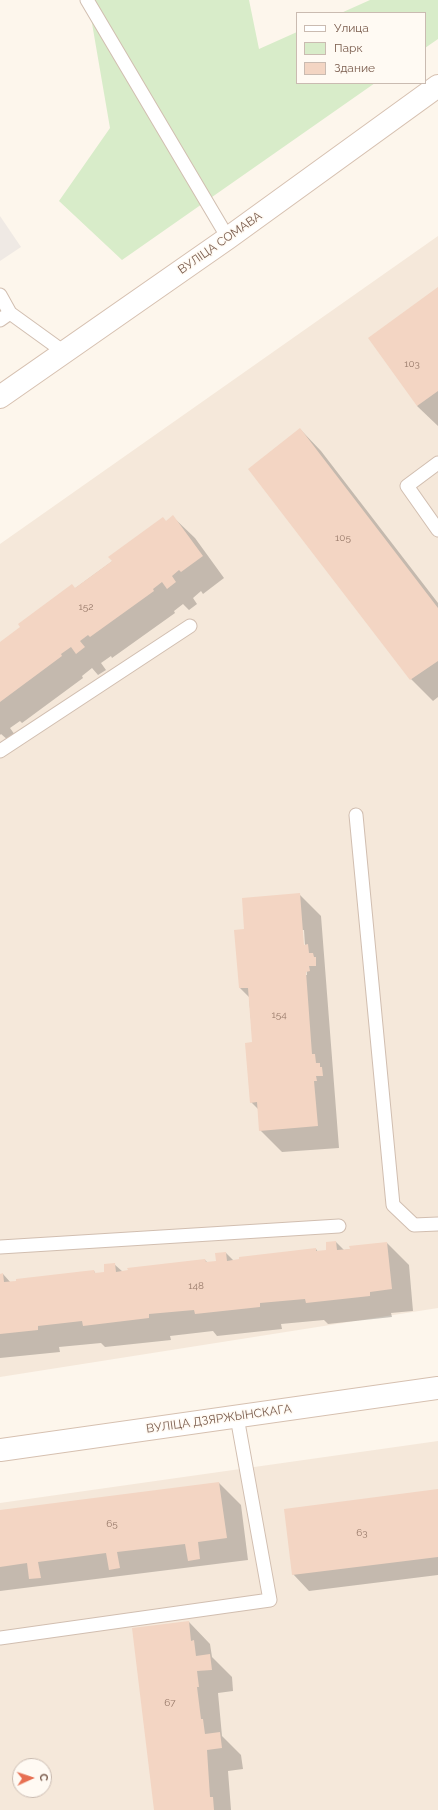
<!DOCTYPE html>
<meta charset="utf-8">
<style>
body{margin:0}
#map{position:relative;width:438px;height:1810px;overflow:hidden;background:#fdf6ec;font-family:Raleway,sans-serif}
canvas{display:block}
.legend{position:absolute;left:296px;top:12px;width:130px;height:72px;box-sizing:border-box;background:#fffaf3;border:1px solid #cabbb1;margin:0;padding:5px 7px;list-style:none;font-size:12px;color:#7a5c4d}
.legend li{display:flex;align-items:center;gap:8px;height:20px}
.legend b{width:20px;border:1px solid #cabbb1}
.north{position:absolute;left:12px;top:1758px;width:40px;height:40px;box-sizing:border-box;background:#fffaf3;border:1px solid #cabbb1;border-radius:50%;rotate:87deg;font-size:11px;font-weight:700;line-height:16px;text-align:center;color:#7a5c4d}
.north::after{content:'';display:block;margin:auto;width:14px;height:18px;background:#e76f51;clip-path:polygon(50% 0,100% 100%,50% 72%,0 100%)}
</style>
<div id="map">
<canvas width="438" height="1810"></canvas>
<ul class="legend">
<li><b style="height:5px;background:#fff"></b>Улица</li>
<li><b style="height:11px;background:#d8ecc9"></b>Парк</li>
<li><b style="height:11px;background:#f3d5c3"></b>Здание</li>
</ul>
<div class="north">С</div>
</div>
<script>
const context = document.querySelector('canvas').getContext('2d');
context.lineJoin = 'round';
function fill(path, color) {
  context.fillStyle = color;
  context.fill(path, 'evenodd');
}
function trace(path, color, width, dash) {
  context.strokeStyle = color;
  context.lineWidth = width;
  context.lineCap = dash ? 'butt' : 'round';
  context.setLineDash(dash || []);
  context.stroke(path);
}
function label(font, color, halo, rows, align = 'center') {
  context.font = font + ' Raleway,sans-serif';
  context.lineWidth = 3;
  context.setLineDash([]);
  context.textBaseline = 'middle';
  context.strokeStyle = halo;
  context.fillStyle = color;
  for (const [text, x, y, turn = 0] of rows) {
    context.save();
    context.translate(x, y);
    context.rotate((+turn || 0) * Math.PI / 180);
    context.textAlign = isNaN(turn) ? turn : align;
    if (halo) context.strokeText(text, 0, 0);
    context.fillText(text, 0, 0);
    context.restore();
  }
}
const residential = new Path2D(`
 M438,236v1072l-438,69v-833z
 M438,1441v369h-438v-307zM20,1766h24v24h-24z`);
const industrial = new Path2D(`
 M0,216l21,31 -21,14z`);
const green = new Path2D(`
 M88,0h161l10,49 38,-17v51h78l-253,177 -63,-59 51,-73z
 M370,0h68v39l-13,9v-35h-84z`);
const shadow = new Path2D(`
 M438,288v138l-21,-20z
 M300,429l21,22 117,152v94l-5,4 -22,-22z
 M173,517l22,21 29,40 -21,16 -2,-3 -8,7 4,6 -8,6 -6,-6 -9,7 1,2 -63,45 -1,-2 -10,7 5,7 -8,5 -6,-7 -10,8 1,2 -61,45 -2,-2 -10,7 5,7 -7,5 -7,-6 -1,1v-92z
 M299,894l22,22 18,232 -57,4 -22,-22 -1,-20 -8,-8 2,-59 -4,-46 -9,-9 6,-58zM302,930h2l3,45h-2z
 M336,1242l8,8 43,-7 22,22 4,46 -22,2 1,4 -64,7 -4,-4 -43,4 1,5 -65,7 -4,-5 -43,5 1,4 -66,7 -4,-4 -42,4 1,5 -60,6v-83l3,-1 8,9 83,-12 2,3 10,-1 8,-9 9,8 82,-12 3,3 9,-1 9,-9 8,8 82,-12 2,3 10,-1z
 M219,1483l22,22 7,55 -248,31v-80z
 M438,1490v85l-129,16 -16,-17z
 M189,1622l21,22 2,13 20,20 1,14 -15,2 4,43 19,19 2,14 -15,2 3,39h-76z`);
const building = new Path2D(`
 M438,287v104l-21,15 -49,-68z
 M300,428l138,180v53l-28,19 -162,-211z
 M173,515l30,41 -22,16 -2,-2 -7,6 4,6 -9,7 -5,-7 -9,7 1,2 -64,46 -2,-2 -8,6 5,6 -9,7 -5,-7 -10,7 1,2 -62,46v-60l20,-15 -2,-3 54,-40 3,4 37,-27 -4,-4 55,-40 3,4z
 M300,893l4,52 4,-1 1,9h4l1,4h2v9h-7l1,5 -4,1 6,82h3l1,9h4v4h2l1,9h-7l1,5h-3l4,45 -59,5 -2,-29 -7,1 -5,-60 7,-1 -4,-54h-9l-5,-58 10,-1 -2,-31z
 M336,1241l1,9 13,-1 -1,-3 38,-4 5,47 -22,3v4l-64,7 -1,-4 -45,4v4l-65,7 -1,-4 -45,4v4l-66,8 -1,-5 -44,5v4l-38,4v-60l3,-1 1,9 12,-1v-2l78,-9 1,3 9,-1v-8l11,-1 1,9 12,-2 -1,-2 78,-9 1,3 10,-1 -1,-8 11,-1 1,9 12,-2v-2l77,-9v3l10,-1v-8z
 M219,1482l8,56 -29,4 2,17 -12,2 -3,-17 -68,8 3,16 -11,2 -3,-17 -68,9 3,16 -12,1 -2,-16 -27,4v-57z
 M438,1489v68l-146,18 -8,-66z
 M189,1621l2,20 3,-1 2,16 14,-2 2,16 -15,1 2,16h-2l4,32h2l2,15 15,-2 2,16 -15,2 3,47h3l1,13h-60l-22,-182z`);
const lane = new Path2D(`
 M87,0l141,238
 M0,295l10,18
 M0,320l10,-7 54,39
 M438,463l-31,23 31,44
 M0,751l190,-125
 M356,815l37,390 21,20 24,-1
 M0,1247l339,-21
 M0,1638l270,-38 -33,-183`);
const secondary = new Path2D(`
 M0,397l228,-159 210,-152
 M0,1450l438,-62`);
const numberNames = [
 ["103",412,364],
 ["105",343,538],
 ["152",86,607],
 ["154",279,1015],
 ["148",196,1286],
 ["65",112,1524],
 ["63",362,1533],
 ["67",170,1703]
];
const streetNames = [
 ["ВУЛІЦА СОМАВА",220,243,-35],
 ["ВУЛІЦА ДЗЯРЖЫНСКАГА",219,1419,-8]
];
fill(residential, '#f5e8da');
fill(industrial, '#efe9e4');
fill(green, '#d8ecc9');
fill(shadow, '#0003');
fill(building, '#f3d5c3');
trace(lane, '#d1beb0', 15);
trace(secondary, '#d6c0b0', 24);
trace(lane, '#fff', 13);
trace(secondary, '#fff', 22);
label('10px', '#987a6a', null, numberNames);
label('12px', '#7a5c4d', '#fffaf3', streetNames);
</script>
